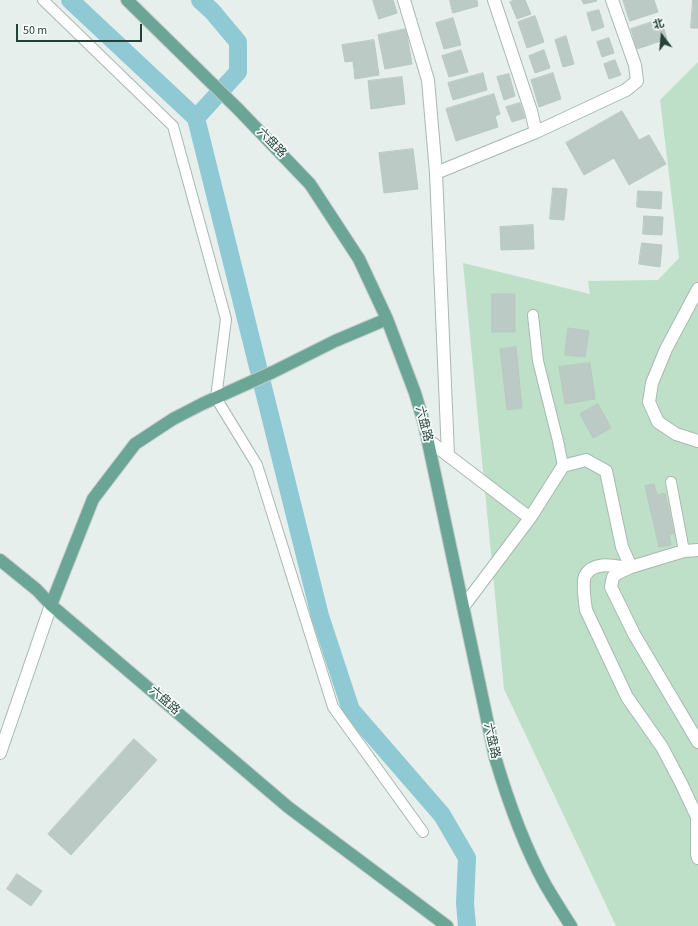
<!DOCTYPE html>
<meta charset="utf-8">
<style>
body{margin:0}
#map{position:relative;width:698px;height:926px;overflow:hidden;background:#e6efeb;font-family:"Source Sans 3","Noto Sans SC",sans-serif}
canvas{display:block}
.north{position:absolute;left:642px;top:16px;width:40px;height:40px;-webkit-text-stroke:3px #f7fbf9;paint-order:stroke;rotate:344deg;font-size:11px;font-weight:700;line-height:16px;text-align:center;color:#24423a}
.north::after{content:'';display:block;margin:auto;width:14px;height:18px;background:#24423a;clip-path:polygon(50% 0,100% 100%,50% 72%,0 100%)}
.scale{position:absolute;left:16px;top:24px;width:126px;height:18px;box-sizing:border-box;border:2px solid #24423a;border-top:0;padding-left:5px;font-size:12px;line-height:14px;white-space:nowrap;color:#24423a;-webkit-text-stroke:3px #f7fbf9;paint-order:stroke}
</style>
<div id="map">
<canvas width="698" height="926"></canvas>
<div class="north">北</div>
<div class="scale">50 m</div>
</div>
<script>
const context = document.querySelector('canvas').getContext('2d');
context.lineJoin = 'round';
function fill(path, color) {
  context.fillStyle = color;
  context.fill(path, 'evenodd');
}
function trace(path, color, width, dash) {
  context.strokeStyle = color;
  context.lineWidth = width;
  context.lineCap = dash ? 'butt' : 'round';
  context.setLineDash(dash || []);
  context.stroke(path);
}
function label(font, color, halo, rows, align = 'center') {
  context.font = font + ' "Source Sans 3","Noto Sans SC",sans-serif';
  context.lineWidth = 3.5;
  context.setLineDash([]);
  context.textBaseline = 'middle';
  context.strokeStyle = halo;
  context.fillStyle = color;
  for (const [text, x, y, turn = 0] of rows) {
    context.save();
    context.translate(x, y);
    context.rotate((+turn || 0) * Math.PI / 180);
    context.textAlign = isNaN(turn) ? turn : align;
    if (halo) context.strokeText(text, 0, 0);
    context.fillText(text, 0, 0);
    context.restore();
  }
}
const green = new Path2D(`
 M698,62v864h-82l-112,-237 -41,-426 127,31 -2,-13 70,-1 21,-22 -19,-158z`);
const canal = new Path2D(`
 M70,0l126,118 124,498 31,94 91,105 25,43 -2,45 2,23
 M196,118l42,-46v-30l-26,-31 -12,-11`);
const building = new Path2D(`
 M373,0h20l4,13 -18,6z
 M450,0h27l1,6 -25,7z
 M515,0h10l6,14 -14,5 -7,-17z
 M582,0h14l1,1 -13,3z
 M623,0h31l4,12 -28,9z
 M693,0h5v28h-7z
 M599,10l5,17 -12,4 -5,-18z
 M535,16l9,26 -17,6 -9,-26z
 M453,18l8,27 -17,4 -8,-26z
 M661,19l6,20 -30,10 -6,-20z
 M406,29l6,35 -27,5 -7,-34z
 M566,36l8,28 -11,3 -8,-27z
 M609,38l5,15 -12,4 -5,-15z
 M374,40l5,35 -24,4 -2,-18 -8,1 -3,-17z
 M461,50l7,22 -19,5 -7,-21z
 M544,50l6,18 -15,5 -6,-17z
 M615,60l6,15 -12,4 -5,-15z
 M483,73l4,17 -34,10 -5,-17z
 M553,73l8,26 -22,8 -8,-27z
 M509,74l6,22 -11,4 -7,-23z
 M402,77l3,27 -34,5 -3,-28z
 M494,94l6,20 -5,2 3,11 -42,14 -10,-32z
 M520,103l5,15 -13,4 -6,-15z
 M622,111l17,29 10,-5 17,29 -37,21 -15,-27 -30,17 -18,-32z
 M413,149l5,40 -34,4 -5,-40z
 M553,188l14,1 -3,31 -14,-1z
 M638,191l24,1 -1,17 -24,-2z
 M644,216l19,1 -1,18 -19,-1z
 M533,225l1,24 -33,1 -1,-23z
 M642,243l20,2 -2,22 -21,-3z
 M492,294h23v38h-23z
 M568,328l21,3 -4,26 -20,-2z
 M516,347l6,61 -15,2 -7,-61z
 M590,363l5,36 -30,5 -6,-37z
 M598,404l13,24 -18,10 -13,-24z
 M654,484l3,11 8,-2 9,41 -5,1 2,10 -12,2 -14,-61z
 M134,739l23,21 -86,95 -23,-21z
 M17,874l25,17 -11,15 -24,-17z`);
const lane = new Path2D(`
 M43,0l130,126 53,193 -10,79 41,67 76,242 90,125
 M533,315l5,46 20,80 5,25
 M671,482l13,69`);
const street = new Path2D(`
 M404,0l24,80 8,93 12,282
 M536,132l90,-42 11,-9 -2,-16 -23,-65
 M436,173l100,-41 -5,-21 -37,-111
 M698,289l-32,60 -14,34 -3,19 9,20 18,12 22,7
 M428,440l102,78 -67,89
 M530,518l33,-52 23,-6 20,11 16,76 9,20
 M698,550l-14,1 -53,16 -13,6 -5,4 -2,10 23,47 64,108
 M628,568c-13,-2 -35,-8 -43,8 -3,7 0,27 1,34l41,87 35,50 19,36 16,34v37l1,4
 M0,753l51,-148`);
const primary = new Path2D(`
 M127,0l111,109 72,75 49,75 28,60 28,74 9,30 71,334c13,44 28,87 50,127 8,14 17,28 26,42
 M0,560l37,30 14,15 237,202 159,119
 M51,605l42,-106 42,-55 38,-25 29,-15 71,-32 62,-31 52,-22`);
const streetNames = [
 ["六盘路",271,143,46],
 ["六盘路",423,424,76],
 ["六盘路",164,701,41],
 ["六盘路",491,741,77]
];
fill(green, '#bfe0c8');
trace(canal, '#8ec9d4', 18);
fill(building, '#bbcac4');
trace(building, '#b8c9c2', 1);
trace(lane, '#a8b8b2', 12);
trace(street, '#a8b8b2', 14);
trace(primary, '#c2cac8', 14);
trace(lane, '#fff', 10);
trace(street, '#fff', 12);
trace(primary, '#6aa596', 12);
label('12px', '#24423a', '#f7fbf9', streetNames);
</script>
